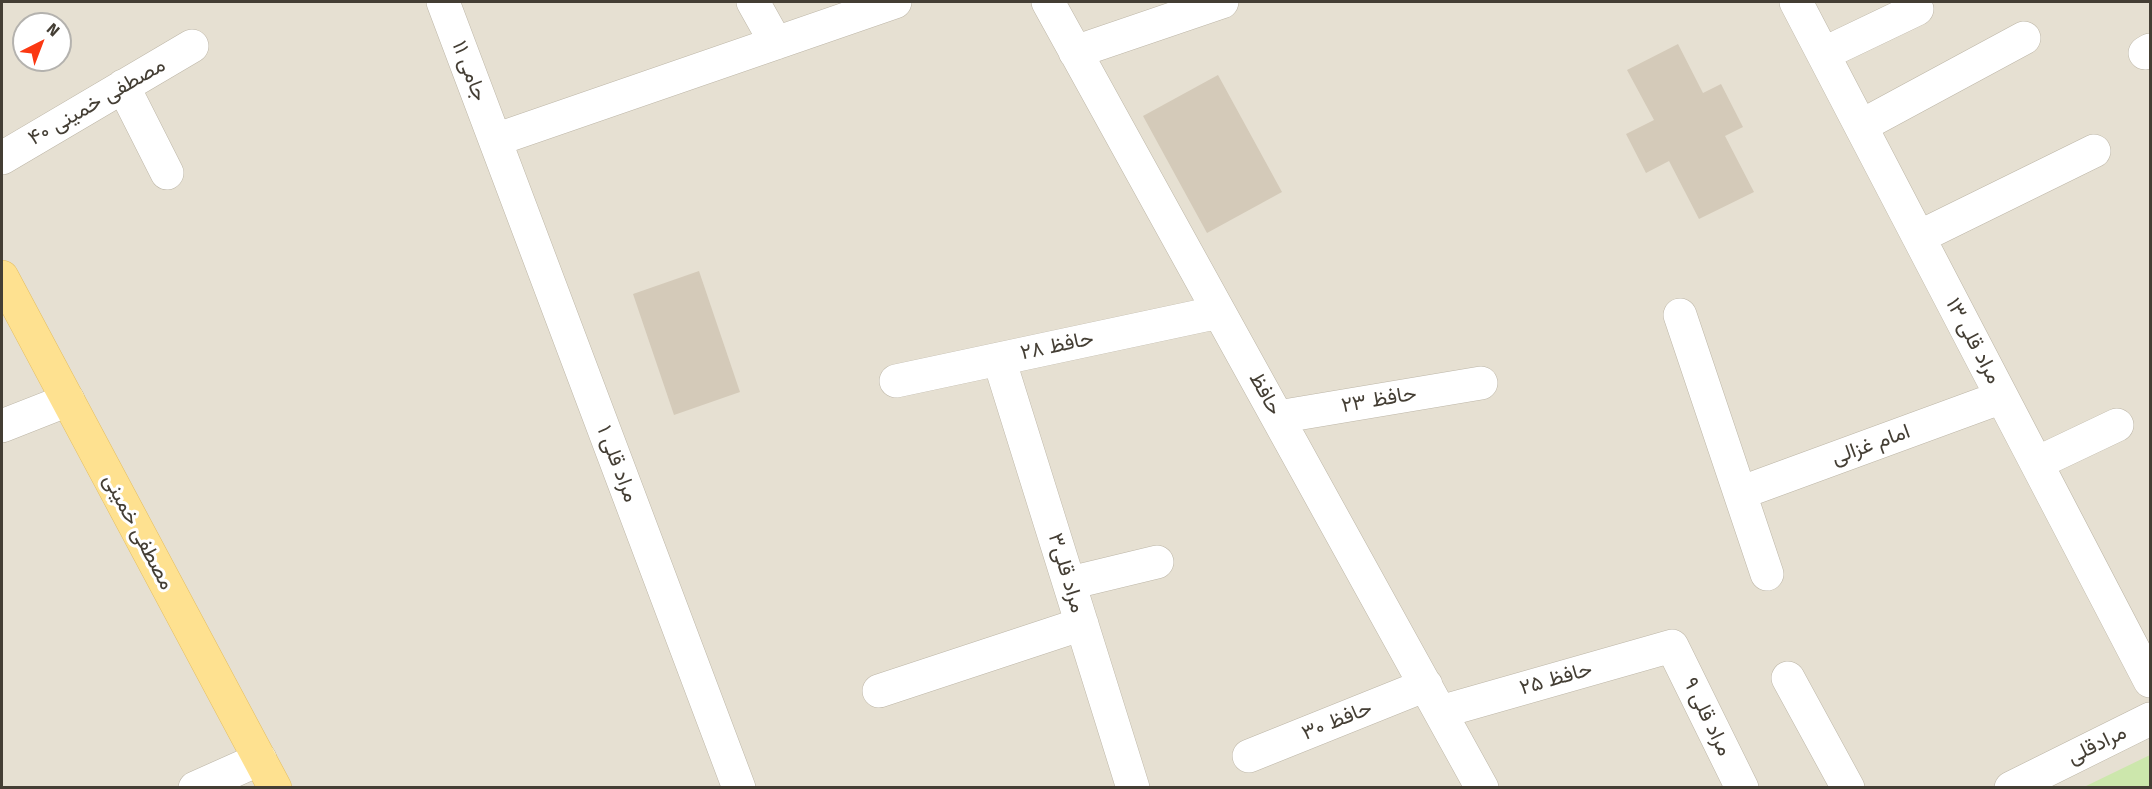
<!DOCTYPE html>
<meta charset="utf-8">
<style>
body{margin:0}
#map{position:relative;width:2152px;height:789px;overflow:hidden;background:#f2eee4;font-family:"Fira Sans",sans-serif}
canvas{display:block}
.frame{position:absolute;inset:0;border:3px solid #443e34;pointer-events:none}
.north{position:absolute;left:12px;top:12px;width:60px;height:60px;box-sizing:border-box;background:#fff;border:2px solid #b4b2ae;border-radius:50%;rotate:42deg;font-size:16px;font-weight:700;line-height:24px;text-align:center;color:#443e34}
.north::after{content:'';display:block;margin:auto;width:21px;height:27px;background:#fb3812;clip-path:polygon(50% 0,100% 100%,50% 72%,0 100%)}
</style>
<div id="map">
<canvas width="2152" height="789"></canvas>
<div class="frame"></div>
<div class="north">N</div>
</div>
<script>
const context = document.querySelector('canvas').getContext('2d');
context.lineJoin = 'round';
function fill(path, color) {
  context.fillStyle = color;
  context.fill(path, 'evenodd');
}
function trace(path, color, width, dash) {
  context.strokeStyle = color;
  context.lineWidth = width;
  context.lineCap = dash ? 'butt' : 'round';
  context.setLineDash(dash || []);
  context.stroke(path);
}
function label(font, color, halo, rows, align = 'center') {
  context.font = font + ' "Fira Sans",Vazirmatn,sans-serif';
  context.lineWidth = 6;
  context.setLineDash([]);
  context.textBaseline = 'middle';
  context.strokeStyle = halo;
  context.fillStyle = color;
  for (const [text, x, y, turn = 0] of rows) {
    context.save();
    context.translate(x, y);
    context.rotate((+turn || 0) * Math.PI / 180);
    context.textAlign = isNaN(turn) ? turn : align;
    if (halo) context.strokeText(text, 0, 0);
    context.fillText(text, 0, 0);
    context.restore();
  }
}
const residential = new Path2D(`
 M2,2h2148v785h-2148zM24,24h36v36h-36z`);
const green = new Path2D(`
 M2150,755v32h-66z`);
const building = new Path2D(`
 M1678,44l25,49 18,-9 22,43 -18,9 29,56 -55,27 -30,-58 -23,12 -20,-39 28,-14 -27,-50z
 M1218,75l64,117 -75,41 -64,-117z
 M699,271l41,121 -66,23 -41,-121z`);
const minor = new Path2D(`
 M443,2l296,786
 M753,2l23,41
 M1048,2l434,786
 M1796,2l354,679
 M1075,52l147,-50
 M2145,53l5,-3
 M1823,54l94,-45
 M123,86l44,87
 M1861,126l163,-88
 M495,140l400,-138
 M2,158l190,-112
 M1919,237l175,-86
 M1680,315l87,259
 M999,359l134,429
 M896,381l323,-69
 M1278,417l203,-34
 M2,426l66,-26
 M2037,463l80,-38
 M1740,493l262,-96
 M1070,583l87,-21
 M1788,678l60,110
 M879,691l203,-67
 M1440,712l232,-66 70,142
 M1249,756l177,-71
 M195,788l65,-29
 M2011,788l139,-69`);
const major = new Path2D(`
 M2,277l273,511`);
const streetNames = [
 ["جامی ۱۱",469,71,69],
 ["مصطفی خمینی ۴۰",97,102,-30],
 ["مراد قلی ۱۳",1973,341,62],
 ["حافظ ۲۸",1057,346,-12],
 ["حافظ",1265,394,61],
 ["حافظ ۲۳",1379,400,-10],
 ["امام غزالی",1871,445,-20],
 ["مراد قلی ۱",617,464,69],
 ["مصطفی خمینی",138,532,62],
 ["مراد قلی۳",1066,573,73],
 ["حافظ ۲۵",1556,679,-16],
 ["مراد قلی ۹",1707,717,64],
 ["حافظ ۳۰",1337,721,-22],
 ["مرادقلی",2097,745,-26]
];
fill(residential, '#e6e0d2');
fill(green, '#cce7ac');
fill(building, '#d4cab9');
trace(minor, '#bdb6a7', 34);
trace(major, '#e4be60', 34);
trace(minor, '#fff', 33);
trace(major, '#fee190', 33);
label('21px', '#443e34', '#fff', streetNames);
</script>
